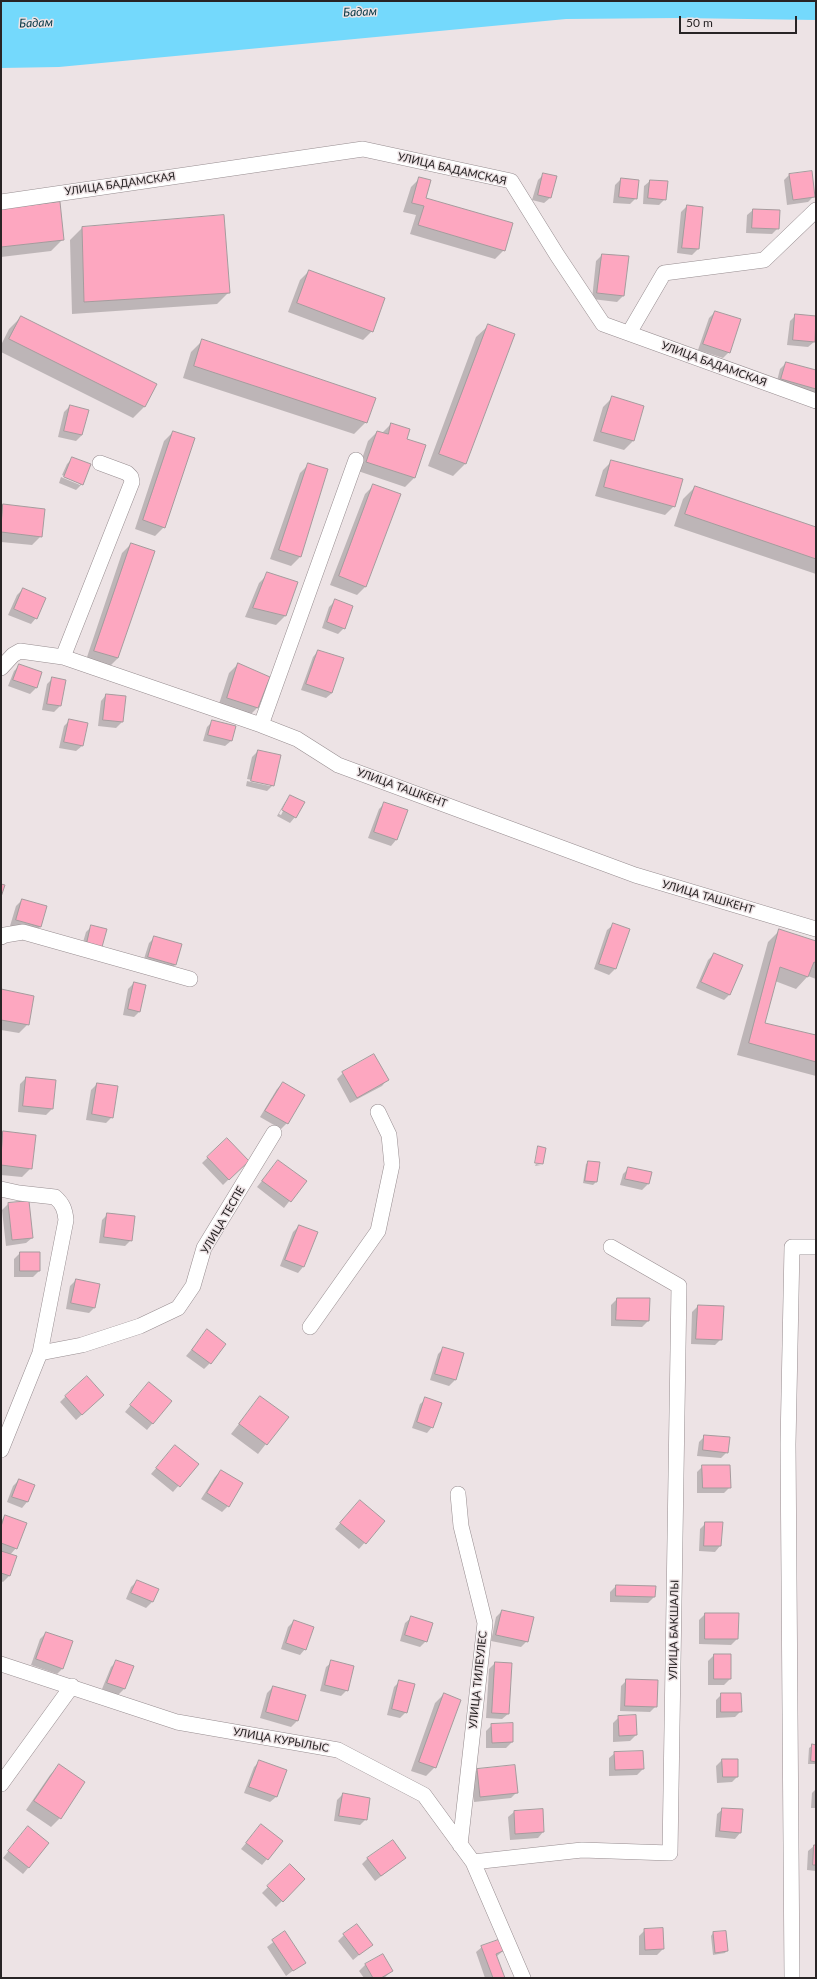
<!DOCTYPE html>
<meta charset="utf-8">
<style>
body{margin:0}
#map{position:relative;width:817px;height:1979px;overflow:hidden;background:#ede3e5;font-family:Lato,sans-serif}
canvas{display:block}
.frame{position:absolute;inset:0;border:2px solid #282425;pointer-events:none}
.scale{position:absolute;left:679px;top:16px;width:118px;height:18px;box-sizing:border-box;border:2px solid #282425;border-top:0;padding-left:5px;font-size:12px;line-height:14px;white-space:nowrap;color:#282425;-webkit-text-stroke:3px #ede3e5;paint-order:stroke}
</style>
<div id="map">
<canvas width="817" height="1979"></canvas>
<div class="frame"></div>
<div class="scale">50 m</div>
</div>
<script>
const context = document.querySelector('canvas').getContext('2d');
context.lineJoin = 'round';
function fill(path, color) {
  context.fillStyle = color;
  context.fill(path, 'evenodd');
}
function trace(path, color, width, dash) {
  context.strokeStyle = color;
  context.lineWidth = width;
  context.lineCap = dash ? 'butt' : 'round';
  context.setLineDash(dash || []);
  context.stroke(path);
}
function label(font, color, halo, rows, align = 'center') {
  context.font = font + ' Lato,sans-serif';
  context.lineWidth = 3;
  context.setLineDash([]);
  context.textBaseline = 'middle';
  context.strokeStyle = halo;
  context.fillStyle = color;
  for (const [text, x, y, turn = 0] of rows) {
    context.save();
    context.translate(x, y);
    context.rotate((+turn || 0) * Math.PI / 180);
    context.textAlign = isNaN(turn) ? turn : align;
    if (halo) context.strokeText(text, 0, 0);
    context.fillText(text, 0, 0);
    context.restore();
  }
}
const water = new Path2D(`
 M1,1h815v19l-137,-2 -113,1 -507,48 -58,1z`);
const shadow = new Path2D(`
 M544,174l6,24 -6,5 -12,-3 6,-20z
 M790,174l24,22 -6,6 -21,3 -3,-25z
 M420,178l5,20 79,52 -9,9 -85,-25 6,-19 -13,-3 8,-25z
 M621,179l15,19 -6,6 -17,-1 2,-18z
 M650,181l15,18 -6,6 -16,-1 1,-18z
 M687,206l11,43 -6,6 -15,-2 4,-41z
 M1,210l62,29 -12,12 -50,6z
 M753,210l25,18 -6,6 -26,-1 1,-18z
 M82,228l147,64 -12,12 -145,10 -2,-74z
 M602,255l21,41 -6,6 -25,-3 4,-38z
 M309,271l63,60 -9,9 -75,-28 12,-32z
 M715,312l14,40 -6,6 -25,-8 11,-32z
 M796,315l20,2 -2,25 -6,5 -21,-2 3,-24z
 M21,317l124,89 -12,12 -132,-66v-7l8,-16z
 M488,326l26,9 -49,129 -12,12 -25,-10 48,-129z
 M203,340l163,82 -12,12 -171,-56 8,-26z
 M786,363l30,8v25l-40,-11 4,-16z
 M612,398l21,43 -9,9 -31,-9 10,-34z
 M70,406l17,4 -5,25 -6,6 -18,-4 6,-25z
 M391,424l15,16 19,6 -11,32 -9,9 -47,-16 10,-30 9,-9 5,1z
 M173,432l-9,95 -9,9 -20,-7 29,-88z
 M73,458l9,26 -6,6 -17,-7 2,-6 19,8v-2l-18,-8 5,-11z
 M612,461l62,45 -9,9 -70,-19 8,-26z
 M309,464l18,6 -27,87 -9,9 -21,-7 30,-86z
 M374,485l-8,101 -9,9 -27,-10 35,-91z
 M695,487l121,41v46l-142,-48 9,-27z
 M3,505l38,31 -9,9 -31,-3v-35z
 M131,544l-13,114 -9,9 -23,-7 36,-107z
 M268,574l17,42 -9,9 -31,-8 14,-34z
 M23,589l13,29 -5,6 -23,-9 9,-20z
 M335,601l9,27 -6,6 -16,-6 7,-21z
 M318,651l14,42 -6,5 -25,-8 12,-33z
 M238,664l30,14 -11,30 -9,9 -30,-10 11,-34z
 M20,665l21,8 -5,15 -6,6 -22,-8 6,-15z
 M53,678l12,3 -5,25 -6,6 -12,-2 5,-26z
 M106,695l16,27 -6,6 -18,-2 3,-25z
 M70,720l12,26 -6,5 -17,-3 5,-22z
 M213,721l18,20 -6,5 -22,-5 4,-14z
 M258,751l15,34 -6,6 -21,-5 1,-5 23,5v-2l-23,-5 5,-22z
 M291,796l4,21 -5,6 -13,-7 8,-14zM286,801h2l-7,14 -2,-1z
 M385,803l22,8 -11,29 -5,6 -23,-8 11,-29z
 M22,900l24,7 -6,20 -6,6 -24,-7 6,-20z
 M613,925l2,44 -6,6 -15,-6 13,-39z
 M92,926l14,4 -25,19 5,-17z
 M780,930l36,12v37l-8,-3 -12,13 -21,-8 -12,43 53,12v40l-79,-21 31,-113z
 M155,937l21,27 -6,6 -27,-8 6,-19z
 M714,954l16,40 -6,6 -28,-12 12,-28z
 M134,983l5,29 -5,5 -11,-2 5,-26z
 M1,990l27,34 -9,9 -18,-3z
 M343,1073l44,7 -5,6 -32,17 -13,-24z
 M26,1078l26,31 -6,6 -28,-3 2,-28z
 M283,1083l4,40 -6,6 -21,-12 17,-28z
 M97,1084l15,33 -6,6 -20,-3 5,-30z
 M4,1132l27,36 -9,9 -21,-2v-40z
 M227,1139l20,22 -24,24 -21,-22z
 M589,1162l10,1 -3,19 -3,3 -10,-2 3,-19z
 M536,1164l5,1 -6,1z
 M273,1167l32,14 -21,27 -27,-21z
 M629,1168l19,16 -6,6 -22,-5 3,-11z
 M28,1202l4,36 -6,5 -20,3 -4,-36 6,-6z
 M108,1214l23,26 -6,6 -26,-3 3,-23z
 M299,1226l4,41 -5,6 -18,-7 13,-34z
 M20,1253l19,18 -6,6h-19v-18z
 M76,1280l18,28 -5,5 -23,-4 4,-23z
 M617,1299l31,22 -6,6 -31,-1v-21z
 M698,1306l23,33 -6,6 -24,-1 1,-32z
 M207,1331l3,32 -6,6 -18,-13z
 M444,1348l11,32 -6,6 -19,-6 8,-26z
 M149,1383l22,18 -24,29 -22,-18z
 M66,1396l31,5 -21,19 -16,-18z
 M260,1397l27,20 -29,37 -27,-20z
 M426,1399l6,28 -5,6 -15,-5 8,-24z
 M705,1436l22,16 -6,6 -24,-2 2,-14z
 M175,1446l22,18 -24,28 -22,-18z
 M703,1466l27,21 -6,6h-27v-21z
 M221,1471l7,35 -6,6 -21,-13 14,-22z
 M19,1480l15,6 -7,16 -5,6 -15,-6 6,-16z
 M354,1507l30,14 -25,28 -24,-20z
 M5,1516l11,32 -6,7 6,2 -7,19 -6,6 -2,-1v-60z
 M706,1523l14,23 -5,6 -16,-1 1,-22z
 M137,1581l20,8 -5,13 -6,6 -20,-9 5,-12z
 M616,1586l38,11 -6,6 -38,-1v-10z
 M502,1611l25,30 -6,6 -30,-6 5,-24z
 M705,1614l32,25 -6,6 -32,-1v-24z
 M411,1618l15,23 -6,6 -20,-6 5,-18z
 M294,1621l11,28 -5,6 -19,-6 7,-22z
 M46,1633l17,35 -6,6 -26,-9 9,-26z
 M714,1655l16,24 -6,6h-16v-24z
 M117,1661l15,6 -8,22 -6,6 -16,-6 9,-22z
 M332,1662l15,28 -6,6 -21,-5 6,-24z
 M495,1663l13,51 -6,5 -16,-1 3,-49z
 M627,1680l29,26 -6,6 -30,-1 1,-25z
 M400,1681l6,31 -6,6 -13,-3 7,-28z
 M273,1687l31,9 -7,25 -6,6 -31,-9 7,-25z
 M444,1694l-9,73 -9,9 -15,-5 24,-68z
 M722,1694l19,17 -6,6 -19,1v-18z
 M619,1717l17,18 -6,6 -17,1v-19z
 M492,1725l20,17 -6,6h-20v-17z
 M812,1746h4v18h-8l1,-16z
 M615,1753l28,16 -6,6 -28,1v-18z
 M722,1760l15,17 -5,5 -15,1 -1,-17z
 M260,1761l16,36 -6,5 -26,-9 10,-26z
 M59,1766l1,52 -9,9 -25,-17 24,-35z
 M477,1770l40,22 -6,6 -37,4 -2,-26z
 M816,1789v19h-5l1,-15z
 M343,1794l23,25 -6,6 -26,-4 3,-21z
 M723,1809l17,24 -5,6 -20,-2 2,-23z
 M514,1812l29,20 -5,6 -28,2 -2,-23z
 M261,1825l6,34 -5,6 -21,-16z
 M22,1834l26,10 -25,30 -20,-16z
 M814,1846h2v25l-9,-1 1,-19z
 M368,1858h37l-30,23 -13,-17z
 M290,1865l14,14 -28,28 -14,-14z
 M645,1930l18,19 -6,6h-18v-19z
 M285,1933l19,29 -18,14 -19,-29z
 M713,1933l14,17 -2,3 -12,2 -2,-19z
 M344,1935l27,10 -18,15 -15,-19z
 M482,1947l22,3 -8,7 8,21h-19l-9,-26z
 M382,1955l10,16 -8,7h-20l-5,-7 6,-6z`);
const building = new Path2D(`
 M812,171l3,26 -22,3 -4,-26z
 M543,173l14,3 -6,22 -13,-3z
 M419,177l12,3 -5,18 87,25 -8,28 -87,-26 6,-19 -12,-3z
 M621,178l18,2 -2,19 -18,-2z
 M650,180l18,1 -2,19 -18,-2z
 M60,202l4,38 -63,7v-38z
 M687,205l16,2 -4,42 -17,-1z
 M753,209l27,1 -1,19 -27,-1z
 M224,215l6,78 -146,9 -2,-75z
 M602,254l27,2 -5,40 -27,-3z
 M309,270l76,28 -12,34 -76,-29z
 M715,311l26,8 -11,34 -27,-9z
 M795,314l21,2 -1,26 -22,-2z
 M21,316l136,68 -12,23 -136,-68z
 M488,324l27,10 -49,130 -27,-10z
 M202,339l174,59 -9,25 -173,-57z
 M786,362l30,8v19l-35,-10z
 M612,396l32,10 -10,35 -33,-9z
 M70,405l19,5 -7,25 -18,-4z
 M391,423l19,6 -3,10 19,6 -11,33 -49,-16 11,-31 11,3z
 M173,431l22,7 -30,90 -22,-8z
 M72,457l19,7 -8,21 -19,-8z
 M611,460l72,19 -8,28 -71,-20z
 M308,463l20,6 -27,88 -22,-7z
 M373,484l28,10 -35,93 -27,-11z
 M695,486l121,41v32l-131,-45z
 M3,504l42,5 -3,28 -41,-5z
 M131,543l24,8 -37,107 -24,-7z
 M267,572l31,10 -12,34 -33,-8z
 M23,588l23,10 -9,21 -23,-10z
 M335,599l18,7 -8,23 -18,-7z
 M318,650l26,8 -12,35 -26,-9z
 M238,663l32,14 -12,31 -31,-10z
 M19,664l23,8 -5,16 -24,-8z
 M52,677l14,3 -5,26 -14,-2z
 M106,694l20,2 -3,26 -20,-2z
 M69,719l19,4 -5,23 -19,-4z
 M212,720l24,6 -4,15 -24,-6z
 M258,750l23,5 -7,31 -23,-5z
 M290,795l15,7 -9,16 -14,-8z
 M384,802l24,8 -11,30 -23,-8z
 M1,884l4,1 -4,12z
 M22,899l25,7 -6,21 -25,-7z
 M613,923l17,6 -14,40 -17,-5z
 M91,925l16,4 -5,18 -15,-4z
 M779,929l37,12v22l-2,-1 -6,15 -28,-10 -15,56 51,12v27l-67,-19z
 M154,936l28,8 -6,21 -28,-8z
 M714,953l29,12 -13,30 -29,-13z
 M134,982l12,3 -6,27 -12,-3z
 M1,989l33,7 -5,29 -28,-5z
 M374,1054l15,26 -32,18 -15,-26z
 M26,1077l30,3 -3,29 -30,-3z
 M283,1082l22,13 -17,29 -23,-13z
 M97,1083l21,3 -5,32 -21,-4z
 M3,1131l33,4 -4,34 -31,-4z
 M227,1138l22,23 -20,19 -22,-23z
 M538,1146l8,2 -3,16 -8,-1z
 M278,1160l29,21 -16,21 -29,-21z
 M588,1161l12,1 -3,20 -12,-1z
 M628,1167l24,5 -3,12 -24,-5z
 M29,1201l4,37 -21,2 -4,-37z
 M107,1213l28,3 -3,25 -28,-4z
 M299,1225l19,7 -14,35 -19,-7z
 M20,1252h20v19h-20z
 M76,1279l24,5 -5,24 -24,-5z
 M617,1298h33l-1,23 -33,-1z
 M698,1305l26,1 -2,34 -26,-1z
 M207,1329l19,15 -15,20 -19,-14z
 M443,1347l21,6 -8,27 -21,-6z
 M87,1376l17,19 -22,20 -17,-19z
 M149,1382l23,19 -19,23 -23,-19z
 M260,1396l29,21 -22,28 -28,-21z
 M425,1397l17,6 -9,25 -16,-6z
 M704,1435l26,2 -2,16 -25,-3z
 M175,1445l24,19 -19,23 -24,-19z
 M702,1465h28l1,23h-28z
 M221,1470l22,13 -14,24 -22,-14z
 M19,1479l16,6 -7,17 -16,-5z
 M360,1500l25,21 -19,23 -26,-21z
 M5,1515l22,8 -10,26 -16,-6v-16z
 M705,1522h18l-2,24h-17z
 M1,1551l16,5 -7,20 -9,-3z
 M137,1580l22,9 -6,13 -22,-9z
 M616,1585l40,1 -1,11 -39,-1z
 M502,1610l32,7 -6,25 -32,-7z
 M705,1613h34l-1,26h-33z
 M411,1616l22,7 -6,19 -22,-7z
 M294,1620l20,7 -8,23 -20,-7z
 M46,1632l27,9 -10,28 -27,-10z
 M714,1654h17v25h-17z
 M116,1660l18,6 -9,23 -18,-6z
 M331,1660l23,6 -6,25 -23,-6z
 M495,1662l17,1 -3,51 -17,-1z
 M626,1679l32,1 -1,27 -32,-1z
 M399,1680l16,4 -8,29 -15,-4z
 M273,1686l33,9 -8,26 -32,-9z
 M444,1693l17,7 -25,68 -17,-6z
 M721,1693h20l1,19h-21z
 M636,1715l1,20 -18,1 -1,-20z
 M513,1723v19l-21,1 -1,-19z
 M812,1744l4,1v17l-5,-1z
 M643,1751l1,18 -29,1 -1,-18z
 M722,1759h16v18h-15z
 M259,1760l28,10 -10,27 -28,-10z
 M59,1764l26,18 -24,37 -27,-18z
 M515,1765l3,28 -38,4 -3,-28z
 M343,1793l27,5 -3,22 -28,-4z
 M722,1808l21,1 -2,24 -21,-2z
 M543,1809l1,23 -29,2 -1,-23z
 M261,1824l22,17 -15,19 -22,-17z
 M28,1826l21,17 -20,25 -21,-17z
 M393,1840l13,18 -25,18 -14,-18z
 M814,1845h2v20h-3z
 M290,1864l15,15 -22,23 -16,-16z
 M357,1924l16,21 -14,10 -16,-21z
 M663,1928l1,21 -19,1 -1,-21z
 M285,1931l21,32 -13,8 -21,-31z
 M726,1931l2,20 -13,2 -2,-21z
 M501,1939l4,11 -9,4 9,24h-12l-12,-32z
 M383,1954l10,17 -12,7h-8l-8,-14z`);
const street = new Path2D(`
 M1,202l362,-53 148,32 46,74 46,69 213,77
 M629,333l35,-60 100,-13 52,-50
 M356,460l-95,265 36,14 41,26 297,110 181,54
 M63,657l69,-175 -1,-5 -4,-4 -27,-10
 M1,668l12,-13 7,-4 43,6 198,68
 M1,937l4,-2 18,-3 167,47
 M1,1189l18,4 36,4c8,7 10,13 11,23l-26,133 -39,97
 M310,1327l68,-96 14,-66 -3,-30 -11,-23
 M40,1353l42,-8 58,-19 38,-18 15,-22 11,-38 70,-115
 M458,1494l3,32 24,97 -25,222
 M1,1664l176,58 161,28 86,45 49,67 50,116
 M1,1784l71,-98
 M473,1862l109,-12 88,3 9,-567 -68,-39
 M792,1978l-4,-534 4,-197h24`);
const streetNames = [
 ["УЛИЦА БАДАМСКАЯ",452,169,13],
 ["УЛИЦА БАДАМСКАЯ",120,184,-8],
 ["УЛИЦА БАДАМСКАЯ",714,364,20],
 ["УЛИЦА ТАШКЕНТ",402,788,20],
 ["УЛИЦА ТАШКЕНТ",708,897,16],
 ["УЛИЦА ТЕСПЕ",223,1220,-60],
 ["УЛИЦА БАКШАЛЫ",674,1630,-89],
 ["УЛИЦА ТИЛЕУЛЕС",478,1680,-84],
 ["УЛИЦА КУРЫЛЫС",281,1740,10]
];
const waterNames = [
 ["Бадам",360,12,-2],
 ["Бадам",36,23,-2]
];
fill(water, '#74d9fc');
fill(shadow, '#0003');
fill(building, '#fda7c0');
trace(building, '#a59b9d', 1);
trace(street, '#978d90', 16);
trace(street, '#fff', 15);
label('11px', '#282425', '#ede3e5', streetNames);
label('italic 12px', '#063745', '#ede3e5', waterNames);
</script>
